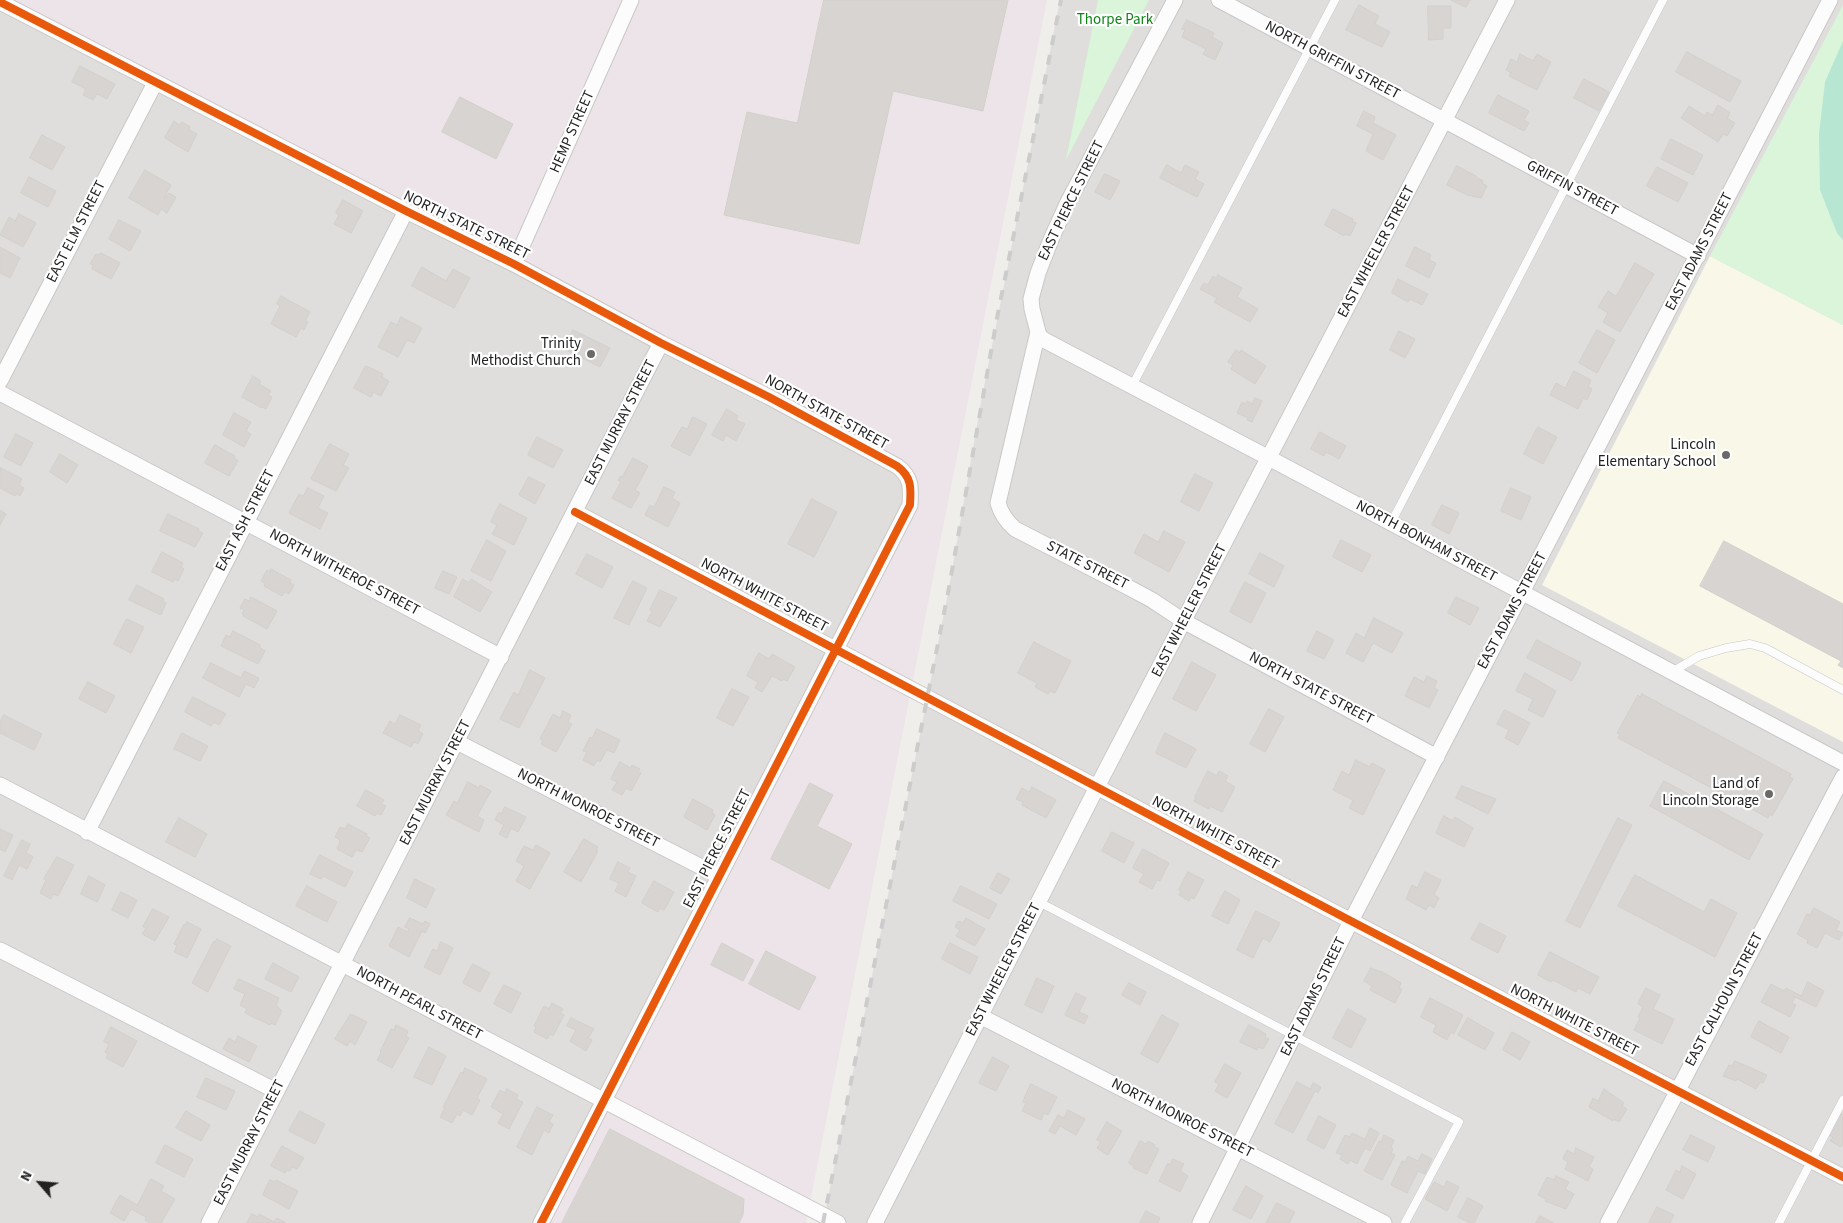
<!DOCTYPE html>
<style>
body{margin:0}
#map{position:relative;width:1843px;height:1223px;overflow:hidden;background:#f0eeeb;font-family:"Source Sans 3",sans-serif}
canvas{display:block}
.north{position:absolute;left:15px;top:1158px;width:50px;height:50px;-webkit-text-stroke:4px #fff;paint-order:stroke;rotate:297deg;font-size:14px;font-weight:700;line-height:20px;text-align:center;color:#222}
.north::after{content:'';display:block;margin:auto;width:18px;height:22px;background:#222;clip-path:polygon(50% 0,100% 100%,50% 72%,0 100%)}
</style>
<div id="map">
<canvas width="1843" height="1223"></canvas>
<div class="north">N</div>
</div>
<script>
const context = document.querySelector('canvas').getContext('2d');
context.lineJoin = 'round';
function fill(path, color) {
  context.fillStyle = color;
  context.fill(path, 'evenodd');
}
function trace(path, color, width, dash) {
  context.strokeStyle = color;
  context.lineWidth = width;
  context.lineCap = dash ? 'butt' : 'round';
  context.setLineDash(dash || []);
  context.stroke(path);
}
function label(font, color, halo, rows, align = 'center') {
  context.font = font + ' "Source Sans 3",sans-serif';
  context.lineWidth = 4.5;
  context.setLineDash([]);
  context.textBaseline = 'middle';
  context.strokeStyle = halo;
  context.fillStyle = color;
  for (const [text, x, y, turn = 0] of rows) {
    context.save();
    context.translate(x, y);
    context.rotate((+turn || 0) * Math.PI / 180);
    context.textAlign = isNaN(turn) ? turn : align;
    if (halo) context.strokeText(text, 0, 0);
    context.fillText(text, 0, 0);
    context.restore();
  }
}
const residential = new Path2D(`
 M1060,0h783v1223h-1020l125,-630 33,-191z
 M0,2l897,464 13,39 -369,718h-541z`);
const industrial = new Path2D(`
 M0,0h1047l-241,1223h-265l369,-718 -3,-29z`);
const education = new Path2D(`
 M1710,256l133,69v417l-301,-157z`);
const park = new Path2D(`
 M1098,0h51l-83,160z
 M1843,5v320l-133,-69z`);
const pitch = new Path2D(`
 M1843,41v199l-6,-7 -17,-43 -1,-56 6,-52z`);
const building = new Path2D(`
 M824,0h184l-25,111 -90,-20 -34,153 -135,-29 23,-103 50,11z
 M1451,0h19l-4,7z
 M1359,5l20,11 -4,8 15,8 -8,15 -36,-17z
 M1428,6h23v22h-8v11l-14,1z
 M1187,20l27,13 -2,4 11,6 -8,17 -12,-6 3,-5 -24,-12 3,-7 -3,-1z
 M1687,52l54,29 -11,21 -54,-30z
 M1520,54l13,7 4,-7 14,8 -14,28 -28,-14 2,-3 -5,-3 5,-11 6,3z
 M80,66l35,18 -8,15 -10,-5 -4,6 -10,-5 3,-6 -14,-7z
 M1584,79l25,13 -10,19 -25,-13z
 M1498,95l31,16 -5,9 5,3 -5,8 -35,-18z
 M460,97l53,27 -17,35 -54,-27z
 M1718,105l12,8 -3,5 8,5 -8,13 -4,-2 -5,8 -37,-24 8,-12 16,10 2,-4 5,3z
 M1364,111l11,6 -2,6 23,12 -13,25 -17,-9 7,-17 -16,-8z
 M174,121l6,4 2,-3 8,5 -1,3 8,4 -9,18 -23,-14z
 M42,135l23,12 -13,23 -22,-12z
 M1671,139l32,16 -10,20 -32,-16z
 M1167,165l14,8 4,-8 14,7 -4,7 9,5 -7,13 -37,-19z
 M1457,166l19,10v1l7,4 -1,2 5,3 -6,12 -14,-3 -20,-10z
 M1657,167l31,16 -10,19 -31,-16z
 M145,170l26,15 -7,13h1l4,-5 7,4 -9,16 -6,-4 -3,6 -29,-17z
 M1105,174l15,7 -10,19 -15,-8z
 M29,177l27,14 -8,16 -27,-14z
 M343,200l20,11 -12,22 -17,-9 5,-9 -3,-2z
 M1333,209l20,10 -1,2 4,2 -6,13 -5,-2 -1,2 -19,-11z
 M19,214l17,9 -13,24 -23,-12 9,-18 6,4z
 M119,220l22,11 -11,20 -21,-12z
 M0,247l20,11 -10,20 -10,-5z
 M1415,247l16,8 -2,5 7,3 -7,15 -23,-12z
 M101,253l19,10 -9,16 -19,-10 1,-4 -3,-1 6,-10 3,1z
 M1635,263l19,11 -34,58 -17,-10 5,-9 -10,-6 10,-16 8,5z
 M422,267l24,14 7,-12 17,9 -16,30 -42,-22z
 M1218,275l24,13 -5,9 21,12 -8,13 -36,-20 3,-4 -17,-9 4,-6 4,2 5,-9 3,2z
 M1398,279l30,15 -6,11 -12,-6 -2,3 -16,-9z
 M281,296l29,16 -5,9 3,1 -4,8 -3,-2 -5,9 -25,-13 9,-18 -3,-2z
 M401,317l21,11 -8,15 -7,-3 -9,17 -20,-10 13,-25 6,3z
 M573,330l37,18 -10,19 -36,-18z
 M1597,330l18,10 -18,33 -18,-10z
 M1399,331l16,8 -10,19 -15,-8z
 M1236,350l4,3 1,-3 25,16 -11,18 -24,-15 2,-4 -5,-3z
 M366,366l17,8 -1,3 7,4 -8,15 -8,-4 -2,5 -17,-9z
 M1574,371l17,9 -3,7 4,2 -5,11 -4,-2 -5,11 -28,-14 6,-12 9,5z
 M253,376l8,5 -2,3 12,7 -3,4 4,2 -6,12 -3,-2 -1,1 -20,-11z
 M1255,398l7,3 -10,21 -5,-2 1,-2 -11,-5 5,-11 4,2 1,-3 5,3z
 M727,409l11,7 -2,4 9,4 -9,17 -10,-6 -3,6 -11,-6z
 M234,413l17,9 -5,9 5,3 -7,13 -21,-12z
 M693,417l14,7 -17,32 -19,-10 11,-19 5,2z
 M1538,427l19,10 -14,27 -19,-10z
 M1320,432l26,14 -7,13 -13,-7 -2,4 -13,-7z
 M16,434l17,9 -12,23 -17,-9z
 M537,437l26,13 -10,18 -25,-13z
 M330,444l19,10 -6,11 6,3 -13,23 -25,-12z
 M215,445l20,11 -1,2 4,3 -9,15 -24,-13z
 M60,454l18,11 -11,18 -17,-11z
 M633,458l15,8 -13,24 5,3 -9,15 -19,-10 9,-16 -3,-2 3,-4 1,1z
 M1,468l21,11 -3,6 5,3 -4,8 -4,-2 -1,2 -15,-8z
 M1195,474l18,9 -14,28 -18,-9z
 M529,477l16,8 -10,19 -16,-9z
 M664,487l11,5 -3,6 8,5 -12,24 -23,-12 5,-10 4,2z
 M308,488l16,8 -6,12 10,5 -8,16 -31,-16 10,-19 4,2z
 M1511,488l20,9 -10,23 -20,-9z
 M812,499l25,13 -23,45 -26,-13z
 M500,504l27,14 -13,27 -22,-11 5,-9 -6,-3z
 M1442,505l17,8 -10,21 -17,-9z
 M0,510l6,4 -6,11z
 M168,514l31,15 -1,2 5,2 -8,14 -35,-16z
 M1164,531l21,11 -16,30 -35,-19 10,-19 14,8z
 M487,540l19,11 -15,30 -20,-10z
 M1341,540l30,15 -9,17 -29,-15z
 M1724,541l119,63v64l-5,-3 3,-4 -141,-75z
 M162,552l21,11 -2,4 3,2 -6,12 -3,-2 -2,3 -21,-10z
 M1260,553l24,13 -10,21 -25,-13z
 M587,554l26,13 -11,21 -26,-14z
 M271,569l20,11 -1,3 4,2 -5,9 -4,-2 -3,4 -18,-10 1,-3 -4,-2 6,-11 3,2z
 M443,571l14,6 -8,17 -14,-6z
 M463,579l6,4 2,-4 21,13 -12,20 -26,-15z
 M633,581l14,7 -18,37 -15,-7z
 M1245,582l21,11 -15,30 -21,-11z
 M137,585l27,14 -1,2 3,2 -5,12 -32,-15z
 M660,590l17,8 -17,29 -13,-6 5,-9 -2,-2z
 M251,597l26,14 -10,18 -24,-13 1,-2h-2l2,-4 -4,-2 5,-9 4,2z
 M1456,597l23,11 -9,17 -22,-12z
 M1374,618l29,15 -11,20 -19,-10 -10,19 -17,-9 10,-20 8,5z
 M127,619l17,8 -13,26 -17,-9z
 M233,631l27,14 -1,2 6,4 -7,13 -37,-18 5,-11 4,2z
 M1317,631l17,9 -10,19 -17,-8z
 M1537,640l44,23 -9,18 -45,-23z
 M1034,642l37,19 -16,32 -5,-2 -2,3 -13,-7 2,-4 -19,-10z
 M759,653l10,6 3,-5 23,13 -8,14 -4,-2 -1,2 -10,-5 -10,16 -7,-4 3,-6 -11,-6z
 M1192,662l24,13 -20,36 -23,-12z
 M211,663l30,15 3,-7 15,7 -5,10 -8,-4 -7,13 -36,-19z
 M530,670l15,8 -26,50 -19,-9 14,-27 4,3z
 M1525,673l31,18 -13,26 -15,-7 5,-11 -17,-8z
 M1427,676l10,5 -3,7 4,2 -9,18 -24,-12 9,-19 10,5z
 M88,682l27,14 -9,17 -27,-14z
 M732,689l17,8 -16,29 -16,-8z
 M1642,694l149,80 -1,3 3,2 -21,37 -3,-2 -1,4 -150,-80 2,-4 -3,-1 21,-38 2,2z
 M193,697l33,17 -7,11 -5,-3 -3,4 -26,-14z
 M1269,709l15,8 -19,35 -15,-8z
 M1505,710l25,13 -12,22 -13,-7 4,-8 -12,-6z
 M563,711l8,4 -3,7 4,2 -16,28 -15,-8 2,-4 -3,-1 13,-25 7,4z
 M4,715l38,19 -8,16 -34,-17v-11z
 M400,715l21,10 -3,6 5,3 -5,10 -4,-2 -3,5 -28,-14 7,-12 5,3z
 M597,729l23,11 -6,13 -7,-3 -7,12 -3,-2 -3,6 -11,-6 4,-8 -4,-1 7,-14 2,1z
 M182,733l26,13 -8,15 -26,-12z
 M1165,733l31,16 -10,19 -30,-15z
 M1356,760l14,7 2,-4 13,7 -22,45 -14,-7 4,-8 -20,-10 9,-19 7,4z
 M620,762l11,6 1,-3 8,4 -2,3 3,1 -10,18 -5,-3 -4,7 -10,-5 5,-8 -6,-3z
 M1208,771l9,5 2,-5 9,5 -3,5 10,6 -13,25 -12,-6 -1,3 -15,-8 2,-3 -1,-1z
 M1664,781l99,53 -14,26 -99,-54z
 M468,782l11,6 1,-3 11,6 -14,25 7,4 -5,12 -33,-17 8,-14 3,2z
 M810,783l23,12 -16,31 35,18 -23,45 -58,-30z
 M1462,786l34,13 -8,15 -32,-16z
 M1032,787l24,13 -10,18 -24,-13 1,-3 -7,-3 6,-11 7,4z
 M366,790l18,10 -3,4 5,2 -5,9 -4,-2 -2,3 -18,-10z
 M693,799l20,11 -1,3 3,2 -8,15 -23,-13z
 M505,807l21,10 -8,15 -7,-4 -4,10 -8,-4 5,-9 -9,-5 4,-8 2,2z
 M1444,816l9,5 2,-4 18,11 -9,19 -28,-14z
 M179,818l28,16 -12,23 -29,-15z
 M1618,818l14,7 -52,103 -14,-7z
 M348,824l19,10 -1,2 4,2 -8,14 -6,-2 -4,7 -15,-8 3,-7 -1,-1 1,-1 -5,-3 5,-10 5,2z
 M0,829l13,6 -8,17 -5,-3z
 M1112,832l22,11 -10,20 -22,-12z
 M584,839l14,8 -2,3 2,1 -17,31 -17,-10z
 M22,840l8,4 -4,9 7,4 -6,12 -8,-4 -7,15 -8,-4z
 M536,845l14,8 -20,36 -14,-8 8,-15 -8,-5 8,-15 9,4z
 M1143,849l26,14 -9,18 -3,-1 -5,9 -13,-7 5,-8 -11,-6z
 M320,855l33,17 -8,15 -22,-11 -2,3 -11,-5z
 M57,857l17,8 -16,31 -5,-2 -2,5 -11,-6 6,-13 -2,-1z
 M618,862l12,6 -2,4 8,4 -10,21 -11,-6 4,-8 -9,-4z
 M1188,872l16,8 -10,19 -3,-2 -2,4 -10,-6 2,-4 -2,-1z
 M1425,872l16,8 -7,15 5,3 -5,10 -5,-3 -3,5 -20,-11 6,-14 5,3z
 M998,873l12,6 -9,15 -11,-6z
 M1635,875l69,37 7,-13 26,14 -22,44 -97,-51z
 M89,876l16,9 -8,17 -16,-8z
 M415,879l20,10 -9,19 -19,-10z
 M654,881l20,11 -10,18 -4,-2 -2,4 -16,-9z
 M307,886l30,16 -10,20 -31,-16z
 M961,886l36,18 -8,15 -36,-18z
 M1225,891l15,9 -12,24 -16,-8z
 M121,892l16,8 -9,18 -16,-8z
 M1814,908l26,14 -4,8 7,3 -4,7 -14,-7 -8,15 -10,-5 1,-3 -11,-6 10,-20 3,1z
 M153,909l16,8 -14,24 -13,-7 4,-6 -3,-1z
 M1256,911l24,12 -10,19 -7,-4 -10,20 -16,-8z
 M410,918l13,6 2,-3 5,3 -5,9 -3,-2 -13,26 -20,-11 9,-19 10,5 1,-3 -4,-2z
 M966,918l19,11 -10,17 -19,-10 4,-6 -5,-3 3,-6 5,2z
 M187,922l14,7 -14,29 -13,-6 3,-7 -3,-1 10,-20 2,1z
 M1480,923l26,13 -8,17 -27,-14z
 M217,939l14,7 -23,46 -16,-9 22,-42 1,1z
 M441,942l12,6 -13,27 -16,-8 9,-18 4,2z
 M722,943l32,17 -11,21 -32,-16z
 M950,943l28,14 -8,17 -28,-15z
 M766,951l50,26 -17,33 -50,-26z
 M1550,952l49,25 -9,17 -12,-6 -2,4 -23,-12 -2,2 -13,-7z
 M273,963l26,14 -8,15 -26,-13z
 M473,964l17,9 -10,19 -17,-9z
 M1371,968l10,4v-1l20,12 -2,5 3,1 -7,14 -25,-13 2,-4 -8,-5z
 M1037,978l17,8 -12,27 -17,-8z
 M239,979l40,19 -3,7 6,6 -7,14 -4,-2 -1,2 -25,-12 2,-4 -7,-4 5,-11 -11,-5z
 M1808,982l16,9 -8,16 -21,-10 -3,6 4,2 -6,12 -29,-15 10,-18 13,7 2,-3 15,8z
 M1129,983l17,9 -6,13 -18,-10z
 M504,985l17,8 -10,20 -17,-9z
 M1646,988l14,7 -7,14 21,10 -12,25 -28,-14 6,-12 -2,-1 5,-10 -5,-3z
 M1076,993l10,5 -7,14 9,4 -4,8 -19,-9z
 M1430,998l33,17 -9,19 -3,-2 -4,8 -14,-8 3,-7 -15,-8z
 M552,1003l11,6 -3,4 4,2 -11,21 -3,-2 -3,5 -13,-7 2,-5 -2,-1 10,-20 5,3z
 M1348,1009l18,10 -15,29 -18,-10z
 M351,1014l16,8 -12,23 -5,-4 -3,5 -12,-7z
 M1162,1015l17,9 -21,39 -17,-9z
 M571,1018l23,11 -6,9 4,2 -6,11 -16,-10 6,-11 -9,-4z
 M1468,1018l26,15 -9,17 -27,-15z
 M1759,1021l30,16 -8,16 -30,-16z
 M396,1025l12,6 -2,5 3,2 -17,30 -15,-8 4,-7 -1,-1 11,-23 3,1z
 M1249,1025l17,9 -1,3 4,2 -6,10 -5,-2 -1,3 -17,-8z
 M111,1027l26,14 -14,26 -17,-9 2,-4 -3,-2 4,-8 -5,-2z
 M1512,1032l18,10 -10,18 -17,-10z
 M238,1036l19,10 -8,16 -26,-13 6,-11 6,4z
 M429,1047l17,9 -14,29 -18,-8z
 M993,1057l16,9 -13,25 -17,-8z
 M1735,1061l32,14 -4,8 -3,-1 -4,7 -19,-10 -1,2 -13,-5 6,-11 3,1z
 M1225,1064l16,9 -14,25 -12,-7 4,-7 -4,-2z
 M465,1068l22,11 -10,19 3,2 -8,15 -9,-5 -3,6 -3,-2 -5,9 -12,-6 5,-9 -2,-1 18,-35 2,1z
 M206,1078l29,13 -9,19 -29,-13z
 M1297,1082l13,7 3,-6 8,4 -3,6 -3,-2 -22,42 -18,-9z
 M1031,1084l26,13 -9,18 -4,-2 -3,7 -19,-9 4,-8 -3,-1z
 M507,1089l11,6 -2,4 7,3 -14,27 -11,-6 5,-9 -12,-7 9,-17 5,3z
 M1604,1089l20,14 -2,3 5,3 -8,13 -5,-3 -1,2 -24,-14 4,-9 5,3z
 M537,1107l16,8 -4,7 4,2 -4,9 -5,-3 -12,25 -15,-8z
 M1068,1110l17,9 -9,16 -16,-9 -5,8 -6,-3 9,-16 6,3z
 M186,1111l24,14 -9,16 -25,-13z
 M300,1111l25,13 -10,20 -26,-13z
 M1840,1113l3,2v29l-2,3 -11,-6 3,-4 -5,-2z
 M1319,1116l17,9 -12,24 -17,-9z
 M1107,1122l15,9 -14,24 -11,-7 4,-6 -4,-2z
 M1370,1128l9,5 -9,18 -5,-3 -8,16 -7,-4 -2,4 -8,-5 2,-4 -6,-2 9,-18 5,2 2,-4 13,6z
 M610,1129l134,70 -1,16 -4,8h-177z
 M1384,1135l10,5 -3,7 2,2 -2,4 4,2 -13,25 -18,-9 15,-30 2,1z
 M1691,1135l24,12 -7,15 -25,-12z
 M1140,1141l6,3 2,-3 7,4 -1,2 5,2 -12,25 -14,-6 1,-2 -5,-3z
 M165,1145l28,14 -9,18 -28,-14z
 M282,1146l22,12 -7,11 -5,-2 -2,4 -3,-1 -2,3 -14,-7z
 M1576,1148l18,9 -5,10 4,2 -5,12 -23,-12 3,-7 -5,-3 4,-9 7,4z
 M1422,1154l10,5 -7,15 -7,-3 -11,22 -16,-8 11,-24 3,1 3,-6 10,5z
 M1173,1159l11,5 -4,7 8,5 -8,16 -21,-11 9,-18 2,2z
 M1682,1166l14,8 -13,25 -17,-9 10,-20 4,2z
 M1556,1176l13,6 -4,7 9,5 -8,15 -21,-8 1,-2 -8,-4 9,-18 7,3z
 M151,1179l13,7 -3,5 14,8 -14,24h-11l-5,-3 1,-3 -15,-8 -7,12 -14,-8 10,-18 17,10z
 M270,1180l5,2 1,-2 22,11 -9,18 -26,-14z
 M1447,1181l12,6 -12,24 -22,-12 9,-17 10,5z
 M1246,1186l17,10 -12,23 -18,-9z
 M1468,1198l15,8 -9,17h-4l-12,-6z
 M1277,1203l18,9 -6,11h-23z
 M1657,1207l17,8 -4,8h-21z
 M1146,1211l14,7 -2,5h-18z
 M252,1214l6,3 1,-3 15,8 3,-4 9,5h-39z
 M1540,1216l14,7h-18z`);
const lane = new Path2D(`
 M1132,386l203,-386
 M1391,523l272,-523
 M1672,672l27,-16 27,-8 24,-4 15,4 78,42
 M1039,902l420,220 -54,101
 M1779,1223l64,-123`);
const street = new Path2D(`
 M1175,0l-107,202 -16,35 -14,36 -7,26 1,10 6,23 -40,171c3,11 8,18 17,26l107,55 30,16 33,22 252,135
 M1219,0l479,256
 M0,2l406,209 108,53 147,79 108,54 128,69c15,11 14,22 13,39l-369,718
 M514,264l117,-264
 M1038,332l2,5 6,4 223,117 574,305
 M0,381l155,-298
 M0,393l501,264
 M575,512l776,409 492,256
 M457,742l262,134
 M0,785l838,438
 M87,832l319,-621
 M0,950l276,141
 M980,1016l404,207
 M209,1223l452,-880
 M875,1223l222,-436 410,-787
 M1200,1223l151,-302 479,-921
 M1608,1223l235,-446`);
const rail = new Path2D(`
 M823,1223l125,-630 49,-275 64,-318`);
const cycleway = new Path2D(`
 M0,2l406,209 108,53 147,79 108,54 128,69c15,11 14,22 13,39l-369,718
 M575,512l776,409 492,256`);
const markers = [
 [591,354,5,"#6a6968"],
 [1726,455,5,"#6a6968"],
 [1769,794,5,"#6a6968"]
];
const parkNames = [
 ["Thorpe Park",1115,21]
];
const streetNames = [
 ["NORTH GRIFFIN STREET",1332,61,28],
 ["HEMP STREET",573,132,-66],
 ["GRIFFIN STREET",1572,189,28],
 ["EAST PIERCE STREET",1072,201,-64],
 ["NORTH STATE STREET",466,226,26],
 ["EAST ELM STREET",77,232,-63],
 ["EAST WHEELER STREET",1377,252,-62],
 ["EAST ADAMS STREET",1700,252,-63],
 ["NORTH STATE STREET",826,413,29],
 ["EAST MURRAY STREET",621,423,-63],
 ["EAST ASH STREET",246,521,-63],
 ["NORTH BONHAM STREET",1426,542,28],
 ["STATE STREET",1087,566,27],
 ["NORTH WITHEROE STREET",344,573,28],
 ["NORTH WHITE STREET",764,596,28],
 ["EAST WHEELER STREET",1190,611,-63],
 ["EAST ADAMS STREET",1513,611,-62],
 ["NORTH STATE STREET",1311,689,28],
 ["EAST MURRAY STREET",436,783,-63],
 ["NORTH MONROE STREET",588,809,27],
 ["NORTH WHITE STREET",1215,834,28],
 ["EAST PIERCE STREET",718,849,-63],
 ["EAST WHEELER STREET",1004,970,-63],
 ["EAST ADAMS STREET",1314,997,-64],
 ["EAST CALHOUN STREET",1725,1000,-62],
 ["NORTH PEARL STREET",419,1004,28],
 ["NORTH WHITE STREET",1574,1021,27],
 ["NORTH MONROE STREET",1182,1119,27],
 ["EAST MURRAY STREET",250,1143,-63]
];
const poiNames = [
 ["Trinity",581,345],
 ["Methodist Church",581,362],
 ["Lincoln",1716,446],
 ["Elementary School",1716,463],
 ["Land of",1759,785],
 ["Lincoln Storage",1759,802]
];
fill(residential, '#dfdedc');
fill(industrial, '#ede4e9');
fill(education, '#f8f7e8');
fill(park, '#daf5da');
fill(pitch, '#b7e6d2');
fill(building, '#d7d4d2');
trace(building, '#d3d0cc', 1);
trace(lane, '#c9c8c7', 9);
trace(street, '#c9c8c7', 17);
trace(lane, '#fdfcfc', 8);
trace(street, '#fdfcfc', 15);
trace(rail, '#ccc', 4, [10, 10]);
trace(cycleway, '#e8590c', 8);
for (const [x, y, r, color] of markers) {
  const dot = new Path2D();
  dot.arc(x, y, r, 0, 2 * Math.PI);
  context.fillStyle = color;
  context.fill(dot);
  trace(dot, '#fff', 2);
}
label('15px', '#0c8416', '#fff', parkNames);
label('15px', '#222', '#fff', streetNames);
label('15px', '#222', '#fff', poiNames, 'right');
</script>
